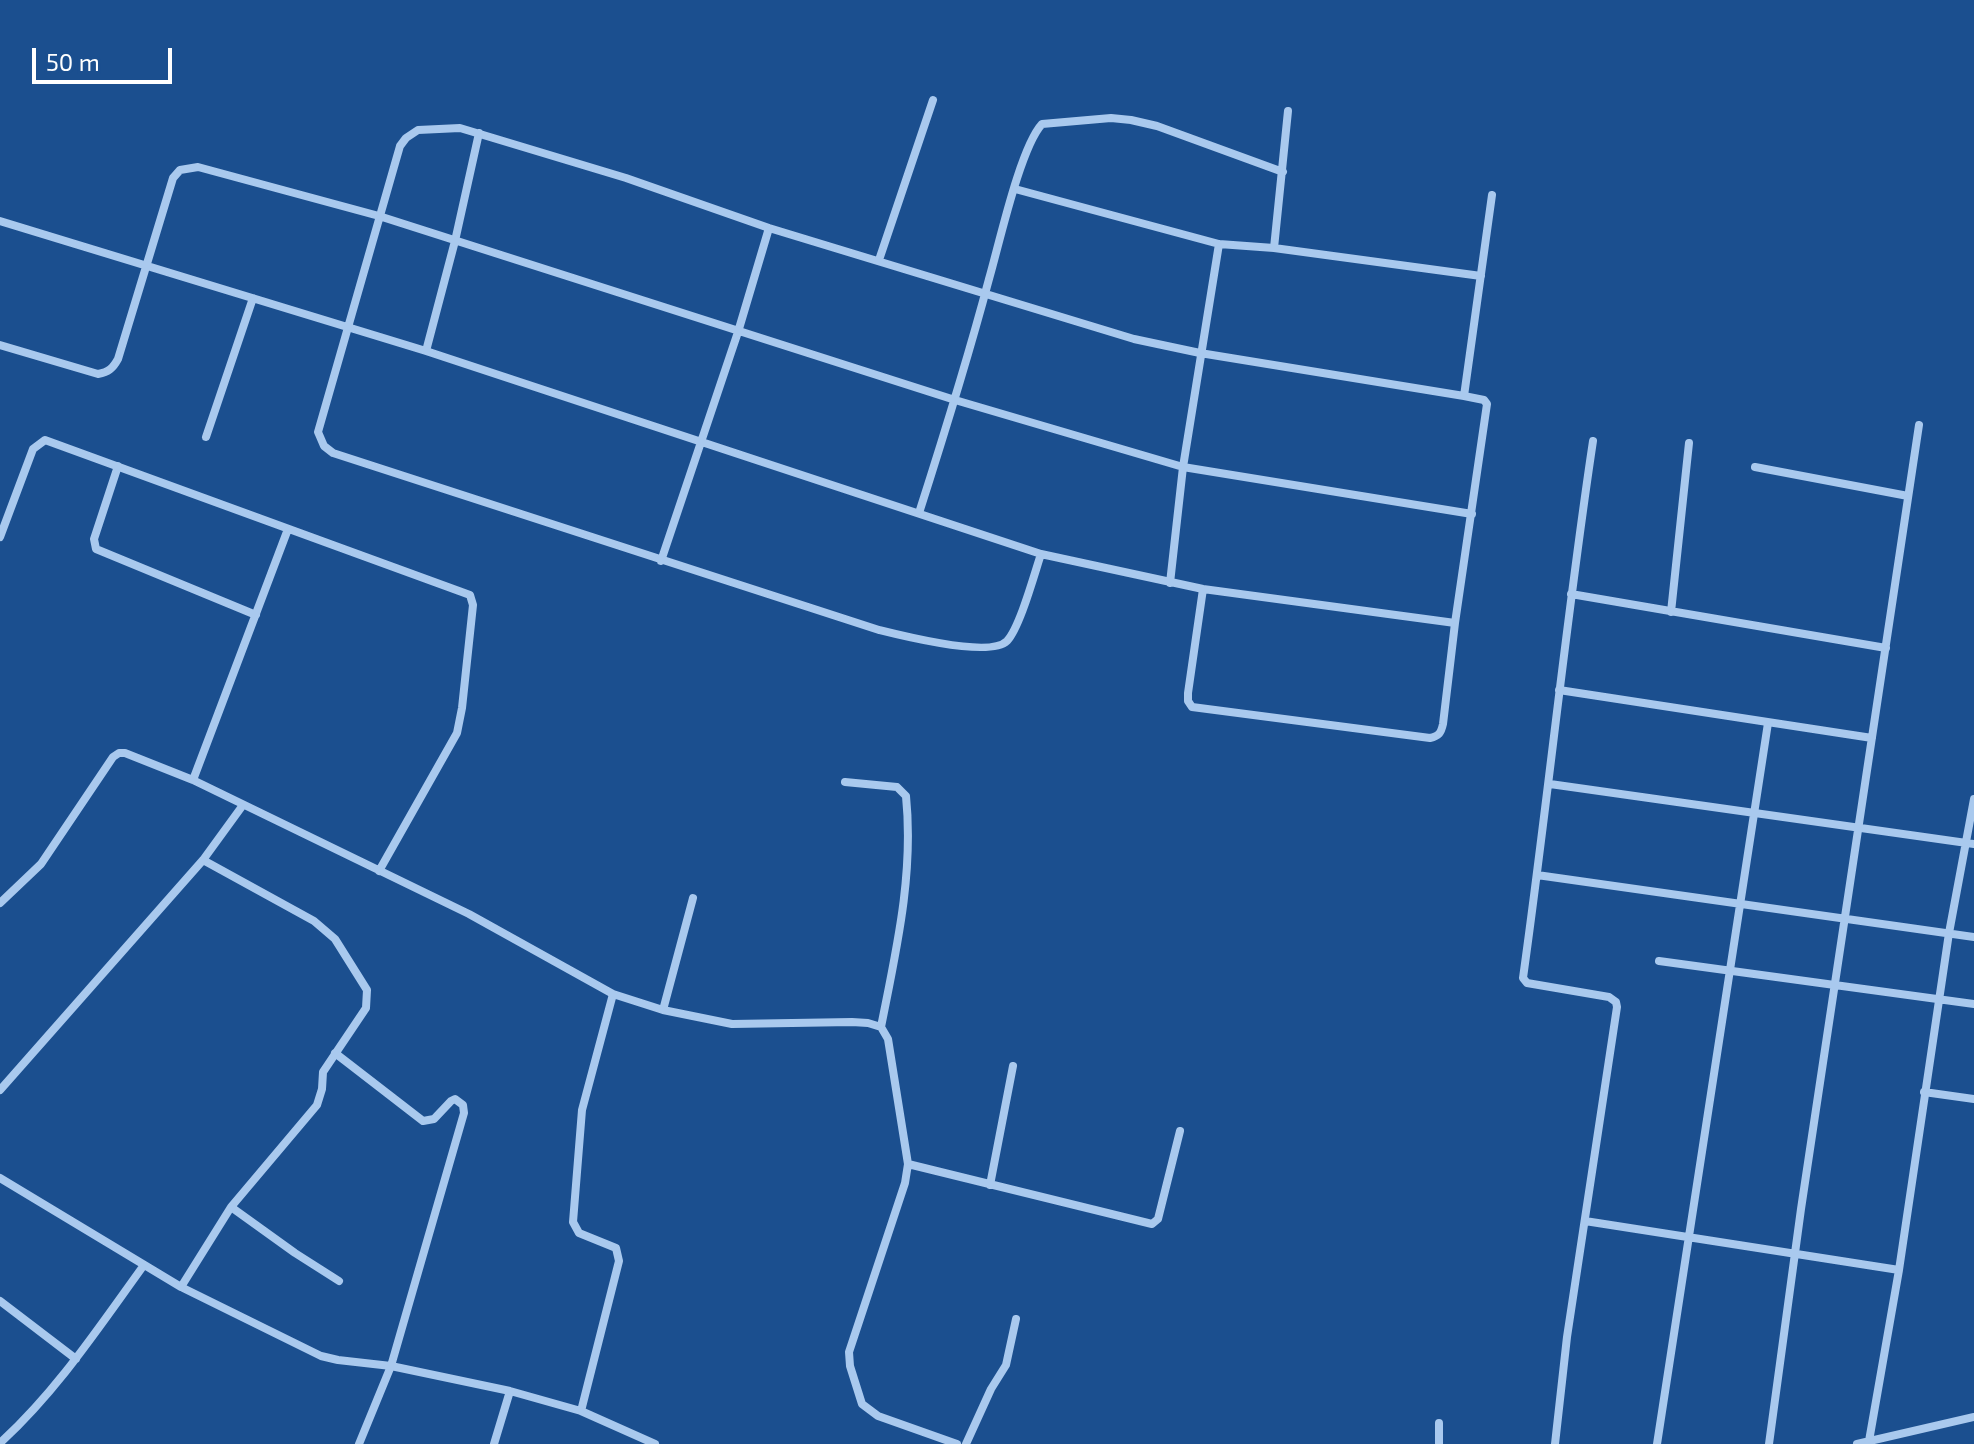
<!DOCTYPE html>
<style>
body{margin:0}
#map{position:relative;width:1974px;height:1444px;overflow:hidden;background:#1b4f8f;font-family:"Exo 2",sans-serif}
canvas{display:block}
.scale{position:absolute;left:32px;top:48px;width:140px;height:36px;box-sizing:border-box;border:4px solid #fff;border-top:0;padding-left:10px;font-size:24px;line-height:28px;white-space:nowrap;color:#fff;-webkit-text-stroke:6px #1b4f8f;paint-order:stroke}
</style>
<div id="map">
<canvas width="1974" height="1444"></canvas>
<div class="scale">50 m</div>
</div>
<script>
const context = document.querySelector('canvas').getContext('2d');
context.lineJoin = 'round';
function trace(path, color, width, dash) {
  context.strokeStyle = color;
  context.lineWidth = width;
  context.lineCap = dash ? 'butt' : 'round';
  context.setLineDash(dash || []);
  context.stroke(path);
}
const street = new Path2D(`
 M1015,189l204,55 55,4 207,28
 M0,221l426,130 615,203 162,35 252,34
 M1274,248l14,-137
 M879,260l54,-160
 M0,345l98,29c11,-2 15,-6 20,-15l55,-181 7,-8 18,-3 181,49 576,184 228,67 289,47
 M426,351l29,-110 24,-108
 M1464,396l28,-201
 M206,437l47,-139
 M118,466l-24,73 2,10 160,66
 M1755,467l153,29
 M919,513c25,-78 49,-155 70,-234 10,-34 31,-131 53,-155l69,-6 20,2 26,6 126,46
 M0,537l33,-88 12,-9 425,155 3,10 -11,103 -5,25 -78,138
 M1041,554c-7,21 -21,73 -34,87 -17,17 -104,-5 -128,-11l-546,-177 -9,-7 -6,-14 82,-286 6,-8 12,-8 42,-2 166,50 143,50 365,111 66,14 264,43 20,4 3,4 -32,219 -12,101c-2,9 -4,12 -13,14l-238,-31 -4,-6v-8l15,-104
 M661,561l77,-229 31,-104
 M1170,583l13,-116 36,-223
 M1571,594l315,54
 M1671,612l18,-169
 M1559,690l313,48
 M193,780l95,-251
 M845,782l52,5 9,9c8,79 -10,155 -25,231
 M1550,784l424,60
 M1537,875l437,62
 M0,903l41,-39 72,-107 6,-4h6l68,27 276,134 144,80 50,16 69,14 120,-2 16,1 13,4 7,12 20,125 -3,19 -56,169 1,14 12,38 16,12 79,28
 M1659,961l315,43
 M663,1010l30,-112
 M335,1053l88,68 11,-2 17,-18 4,-2 8,6 1,8 -73,253 -32,78
 M0,1090l203,-230 40,-55
 M1924,1092l50,7
 M908,1164l244,60 6,-5 22,-88
 M0,1178l181,109 140,69 17,4 53,6 119,25 71,20 74,33
 M990,1185l23,-119
 M231,1207l64,46 44,28
 M1585,1221l314,49
 M181,1287l50,-80 86,-102 5,-16 1,-17 43,-64 1,-18 -32,-51 -21,-18 -111,-61
 M0,1301l76,58
 M581,1411l38,-150 -3,-13 -37,-15 -6,-11 9,-112 31,-116
 M1869,1441l30,-171 50,-337 25,-134
 M0,1443c57,-52 99,-116 144,-178
 M494,1444l16,-53
 M966,1444l25,-55 15,-24 10,-46
 M1439,1444v-21
 M1555,1444l12,-107 50,-330 -1,-5 -7,-5 -82,-14 -4,-5c25,-179 43,-358 70,-537
 M1657,1444l111,-721
 M1769,1444l32,-235 118,-784
 M1857,1444l117,-27`);
trace(street, '#a9c9ee', 8);
</script>
